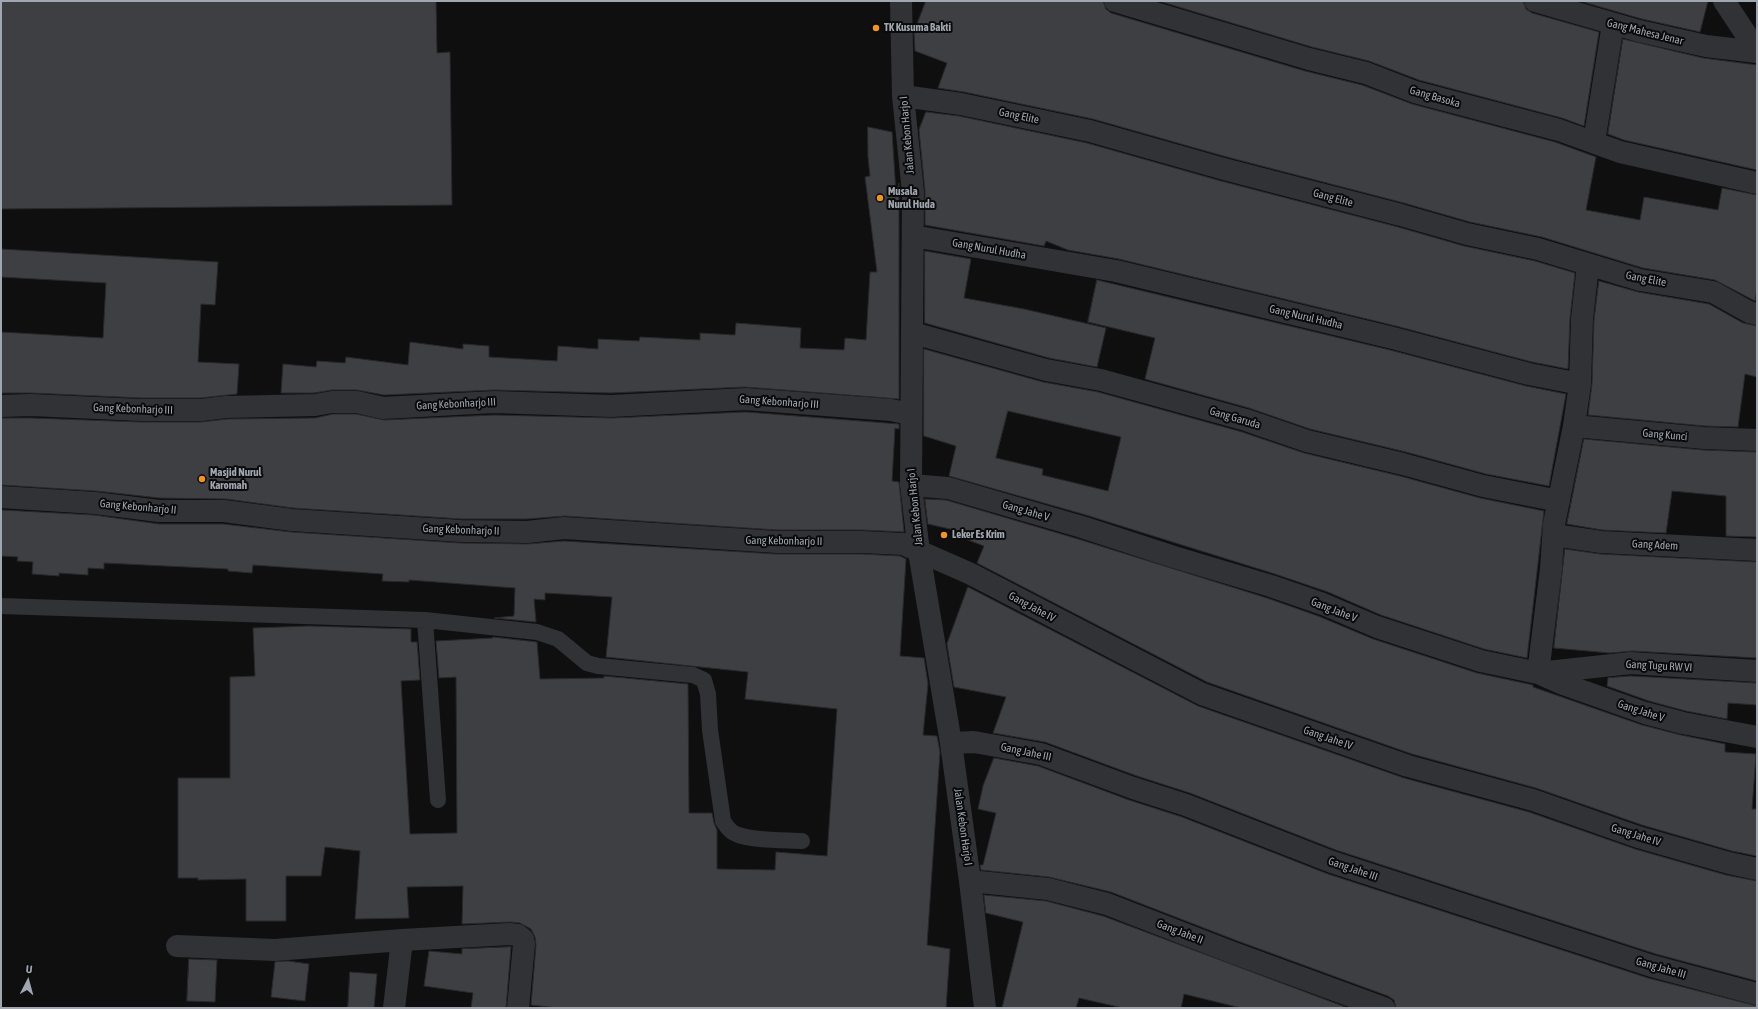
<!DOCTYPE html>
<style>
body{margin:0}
#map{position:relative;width:1758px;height:1009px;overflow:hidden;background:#0f0f10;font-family:"Asap Condensed",sans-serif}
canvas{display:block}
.frame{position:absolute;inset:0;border:2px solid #a0a7b1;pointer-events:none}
.north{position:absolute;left:8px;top:961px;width:40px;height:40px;-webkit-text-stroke:3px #0a0a0b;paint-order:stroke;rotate:6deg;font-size:11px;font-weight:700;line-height:16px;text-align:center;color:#a0a7b1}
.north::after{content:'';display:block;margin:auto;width:14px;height:18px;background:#a0a7b1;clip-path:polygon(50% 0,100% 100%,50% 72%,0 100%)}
</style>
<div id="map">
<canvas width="1758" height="1009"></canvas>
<div class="frame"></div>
<div class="north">U</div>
</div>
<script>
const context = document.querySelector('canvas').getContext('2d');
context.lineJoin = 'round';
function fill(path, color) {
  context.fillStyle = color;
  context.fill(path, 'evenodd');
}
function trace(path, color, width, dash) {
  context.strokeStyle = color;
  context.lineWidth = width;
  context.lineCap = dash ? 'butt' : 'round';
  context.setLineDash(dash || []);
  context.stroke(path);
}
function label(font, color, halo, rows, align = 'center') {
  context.font = font + ' "Asap Condensed",sans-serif';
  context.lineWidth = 4;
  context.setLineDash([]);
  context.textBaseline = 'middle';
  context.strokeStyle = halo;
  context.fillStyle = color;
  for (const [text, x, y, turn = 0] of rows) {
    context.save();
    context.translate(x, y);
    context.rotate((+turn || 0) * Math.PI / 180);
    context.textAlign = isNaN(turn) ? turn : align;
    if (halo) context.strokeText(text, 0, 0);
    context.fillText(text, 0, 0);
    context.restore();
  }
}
const building = new Path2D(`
 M1,1h435l1,52 13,-1 2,153 -451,4z
 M926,1h177l3,8 5,4 194,58 57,14 50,19 143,38 41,15 -10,53 54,10 4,-23 74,13 4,-22 35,7v93l-2,13 -40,-21 -72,-12 -101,-31 -72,-15 -66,-19 -177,-46 -134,-38 -129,-27 -26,-4 9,-25 -32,-12 -1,-19z
 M1159,1h364l3,8 6,4 67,19 -15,94 -22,-8 -143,-38 -50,-19 -57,-14z
 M1580,1h128l-8,31 -58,-13z
 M1623,39l80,19 54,7v105l-133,-30 -16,-6z
 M926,112l33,4 128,27 134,38 177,46 66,19 71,15 40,12 -5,45 -2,51 -36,-7 -136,-36 -277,-67 -51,-9 -22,-9 -2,5 -119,-21v-34l-6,-61z
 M868,127l24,5 4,61 3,-10v216l-154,-12 -134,6 -117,-3 -110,5 -27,-5h-25l-18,3h-33l2,-29 33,3 1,-6 28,2 1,-6 62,8 2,-23 53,7v-5l26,2v11l68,4 1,-15 40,3v-10l41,2 1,-4 60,3v-7l35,2 1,-12 65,5 -1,20 44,2 1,-12 21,2 4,-68h7l-12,-95 5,-1 -2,-19z
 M1,249l217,13 -3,43 -14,-1 -3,58 41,2 -2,30 -37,4h-59l-109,-5h-31v-61l102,6 3,-55 -105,-6z
 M925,251l46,8 -7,39 60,11 82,19 -9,39 -48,-9 -124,-35z
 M1097,280l293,70 136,36 40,8 -17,92 -63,-12 -80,-22 -96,-23 -61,-21 -104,-29 10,-41 -67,-16z
 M1599,281l39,11 71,12 34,19 14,3v51l-12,-3 -7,53 -33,-1 -117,-11 4,-31 2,-64z
 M924,349l119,33 55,10 144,40 62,21 96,23 80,22 64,13 -17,147 -43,-9 -103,-34 -53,-23 -53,-18 -189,-59 -137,-39 7,-30 -32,-10zM1008,411l113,26 -13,54 -66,-16 1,-6 -47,-11z
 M746,412l153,12v5l-4,-1 -3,53 7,1 5,50 -42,-2h-85l-212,-14 -39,3h-64l-169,-11 -67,-9 -66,-1 -64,-7 -95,-6v-67h30l109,4h61l26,-3 88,-1 18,-4h23l28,6 110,-5 118,3z
 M1584,439l119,11 54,2v85l-31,-1v-40l-54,-5 -6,42 -64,-3 -35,-6z
 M925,499l21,1 132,39 189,59 51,18 55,23 104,34 56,12v2l109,38 39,10 44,9v8l31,2 -4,55h5v47l-25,-5 -90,-26 -106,-37 -124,-34 -205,-72 -230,-119 7,-17 -24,-9 3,-5 -35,-8z
 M2,510l92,5 65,9h64l68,8 169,11 67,1 37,-3 212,13h86l38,2 6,3 -6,97 24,2 4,26 -5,51 14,1 3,16 -13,193 23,4 -4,59h-388l-27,-3 5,-60 -1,-8 -4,-8 -11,-6 -10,-1 -48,2 1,-38 -56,1 2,31 -54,1 5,-68 -35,-4 -4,29h-35v45h-40v-42l-48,1v-2h-20v-100h52v-101l25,-1 -2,-48 56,-2 102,3v13h6l3,38 -19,1 9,153 47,-1 -1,-156 -17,1 -3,-37 57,-3v-1l44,5 3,37 64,-1v-2l84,8 1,129h23l2,10 3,7v39l58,1 1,-18 51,4 10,-147 -92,-10 3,-27 -142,-15 6,-60 -67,-4v7l-11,-1 2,23 -42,-4 20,-2 1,-28 -106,-8v2l-27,-1 1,-7 -130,-9 -1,8 -24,-2v-2l-124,-6v6l-16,-1v7l-29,-2v3l-27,-2 1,-12 -16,-1 1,-4 -17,-1z
 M1565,549l35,5 157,8v96l-125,-7 -22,2 -56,-5z
 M968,587l230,119 206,72 125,34 106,37 91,26 31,6v100l-101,-27 -320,-104 -146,-57 -53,-17 -92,-34 -52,-9 13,-36 -52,-10 -7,-43z
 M1631,676l126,7v22l-29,-2 -1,16 -41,-8 -37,-10 -42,-15 1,-8z
 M994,758l44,8 91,34 53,17 146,57 320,104 109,28v2h-361l-2,-8 -6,-4 -153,-56 -124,-48 -62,-15 -68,-7 -1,-5h3l13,-52 -18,-4 5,-23z
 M984,895l62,6 57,15 245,92h-107l-57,-14 -3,14h-58l-44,-10 -3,10h-74l21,-86 -37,-9z
 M511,947l-5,61h-35l2,-15 -49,-7 5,-35 33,3v-5z
 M189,959l28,1 -2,42 -28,-1z
 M288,961l21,3 -4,37 -34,-4 4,-35z
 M350,972l27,2 -3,34h-26z`);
const service = new Path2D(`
 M1,606l424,14 112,12 21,7 29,24 11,3 95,9 11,5 4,14 2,36 13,91c4,6 7,11 13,13 15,7 50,6 66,7
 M425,620l13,180`);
const minor = new Path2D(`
 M901,1l2,95 10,96 -2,293 8,67 32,191 19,138 15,127
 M1115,1l194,58 57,14 49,19 144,38 61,22 137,31
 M1535,1l104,30 67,15 51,6
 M1724,1l33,50
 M903,96l58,8 129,27 134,38 177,46 66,19 71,15 102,31 73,12 36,20 8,2
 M1594,142l19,-118
 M913,236l203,35 277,67 136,36 51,10 2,-65 6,-54
 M913,333l133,37 55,10 145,40 61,21 96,23 80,22 76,15
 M1580,384l-6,42 -20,98 -3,45 -13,104 93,-10 126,8
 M1,406l30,-1 110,5h60l25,-3 89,-2 17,-3h25l26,6 111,-6 117,4 135,-7 145,11 19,4
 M1574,426l130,12 53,2
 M911,485l37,3 134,39 92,30 97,29 52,18 54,23 104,34 57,12 25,11 82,29 38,10 74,14
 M1,497l94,6 64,8h65l68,9 169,11 66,1 37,-4 213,14h85l41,2 68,30 231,120 206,72 125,34 105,37 91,26 28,6
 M1554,535l47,7 156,8
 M951,743l23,-1 67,12 92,34 53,17 146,57 320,104 105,28
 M970,881l78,8 59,15 124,48 153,56
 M177,946l98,4 127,-10 107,-6 9,1 5,4 1,5 -6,64
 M394,1008l8,-68`);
const markers = [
 [876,28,4,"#ee9429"],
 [880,198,4,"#ee9429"],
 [202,479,4,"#ee9429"],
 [944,535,4,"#ee9429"]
];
const poiNames = [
 ["TK Kusuma Bakti",884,28],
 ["Musala",888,192],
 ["Nurul Huda",888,205],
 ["Masjid Nurul",210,473],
 ["Karomah",210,486],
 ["Leker Es Krim",952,535]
];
const streetNames = [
 ["Gang Mahesa Jenar",1645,32,14],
 ["Gang Basoka",1435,97,16],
 ["Gang Elite",1019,116,12],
 ["Jalan Kebon Harjo I",907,135,-95],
 ["Gang Elite",1333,198,15],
 ["Gang Nurul Hudha",989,249,10],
 ["Gang Elite",1646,279,11],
 ["Gang Nurul Hudha",1306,317,13],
 ["Gang Kebonharjo III",779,402,4],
 ["Gang Kebonharjo III",456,404,-3],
 ["Gang Kebonharjo III",133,409,2],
 ["Gang Garuda",1235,418,16],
 ["Gang Kunci",1665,435,5],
 ["Gang Kebonharjo II",138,507,5],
 ["Jalan Kebon Harjo I",915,507,-96],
 ["Gang Jahe V",1026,511,16],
 ["Gang Kebonharjo II",461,530,2],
 ["Gang Kebonharjo II",784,541,1],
 ["Gang Adem",1655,545,3],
 ["Gang Jahe IV",1032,607,28],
 ["Gang Jahe V",1334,610,21],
 ["Gang Tugu RW VI",1659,666,3],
 ["Gang Jahe V",1641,711,18],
 ["Gang Jahe IV",1328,738,19],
 ["Gang Jahe III",1026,752,12],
 ["Jalan Kebon Harjo I",963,827,82],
 ["Gang Jahe IV",1636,835,17],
 ["Gang Jahe III",1353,869,19],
 ["Gang Jahe II",1180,932,21],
 ["Gang Jahe III",1661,968,16]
];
fill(building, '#3e3f43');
trace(building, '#29292c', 1);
trace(service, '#303235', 16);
trace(minor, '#303235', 22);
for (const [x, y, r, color] of markers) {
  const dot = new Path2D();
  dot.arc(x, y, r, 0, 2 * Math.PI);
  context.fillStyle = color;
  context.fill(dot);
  trace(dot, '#0a0a0b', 1.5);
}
label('bold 11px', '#a0a7b1', '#0a0a0b', poiNames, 'left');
label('11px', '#a0a7b1', '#0a0a0b', streetNames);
</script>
